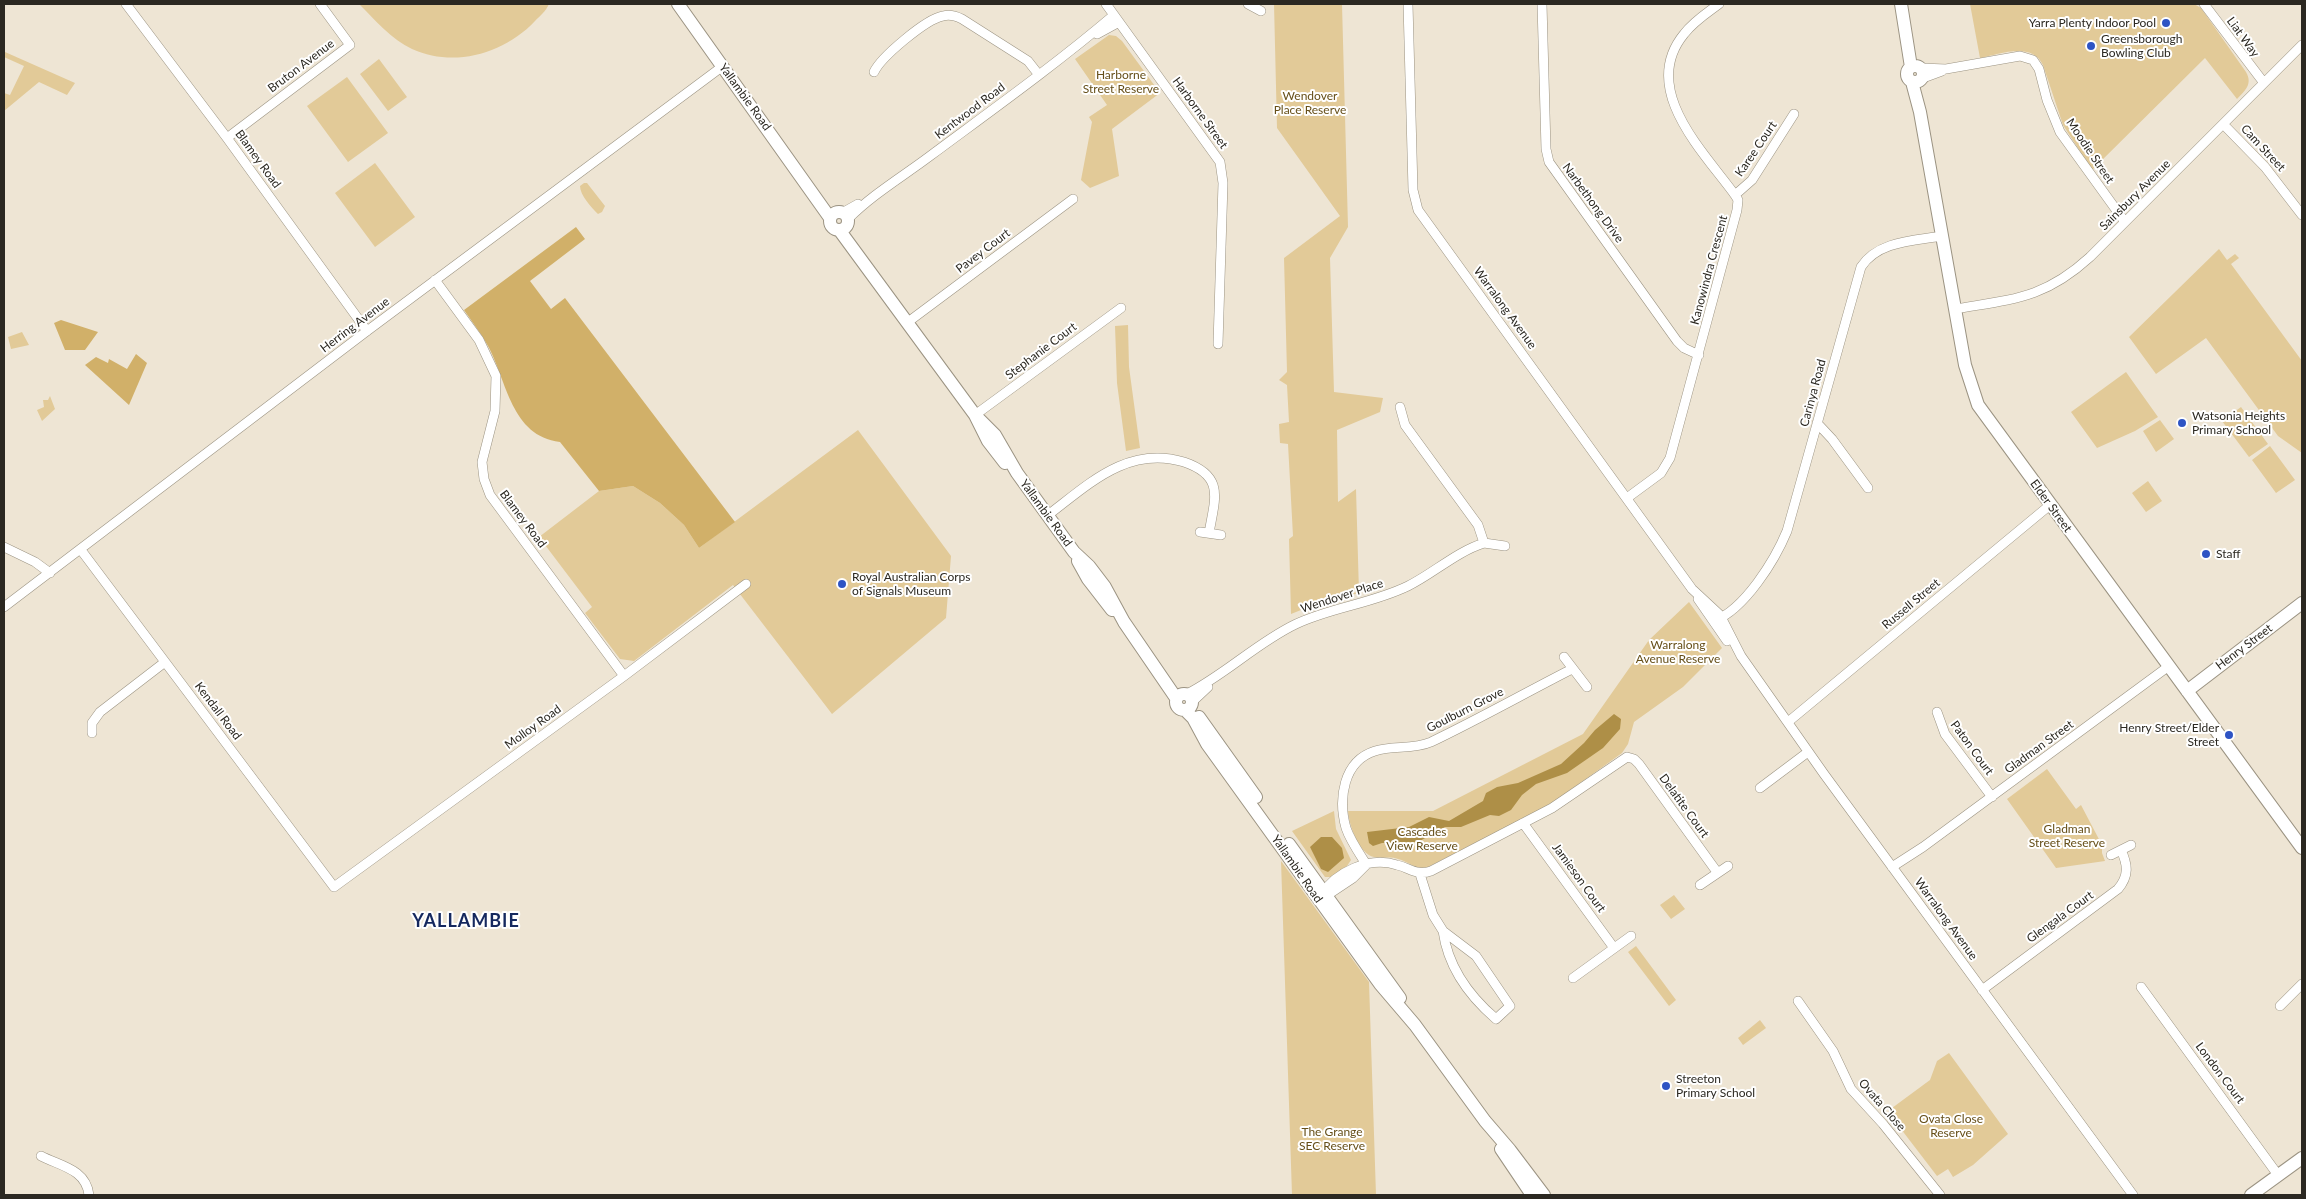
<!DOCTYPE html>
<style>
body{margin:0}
#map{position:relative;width:2306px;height:1199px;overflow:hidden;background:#eee5d4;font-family:Lato,sans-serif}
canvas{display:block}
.frame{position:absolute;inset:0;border:5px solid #2b2821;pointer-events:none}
</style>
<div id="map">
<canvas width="2306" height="1199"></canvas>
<div class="frame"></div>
</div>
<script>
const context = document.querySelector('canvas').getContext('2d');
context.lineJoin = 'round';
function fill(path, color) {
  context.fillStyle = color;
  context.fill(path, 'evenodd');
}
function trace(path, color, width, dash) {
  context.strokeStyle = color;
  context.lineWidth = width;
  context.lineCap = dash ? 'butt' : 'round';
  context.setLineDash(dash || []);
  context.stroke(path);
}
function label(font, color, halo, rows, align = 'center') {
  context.font = font + ' Lato,sans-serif';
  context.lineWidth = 4;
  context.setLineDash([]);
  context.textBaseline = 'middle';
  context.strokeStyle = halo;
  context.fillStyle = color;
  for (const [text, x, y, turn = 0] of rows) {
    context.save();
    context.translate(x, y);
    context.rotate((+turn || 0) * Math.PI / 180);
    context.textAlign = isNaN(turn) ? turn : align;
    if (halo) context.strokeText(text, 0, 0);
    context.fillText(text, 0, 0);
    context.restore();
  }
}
const green = new Path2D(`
 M359,4h190c-3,7 -9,12 -14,17 -31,33 -81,47 -123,28 -20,-9 -38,-30 -53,-45z
 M1274,4h68l6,223 -18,31 4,134 49,6 -3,14 -43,18 1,72 18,-13 3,104 -43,11 -25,10 -2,-75 4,-3 -5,-92 -8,-1 -1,-19 10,-2 -2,-37 -8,-5 8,-8 -3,-114 56,-42 -63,-88z
 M1970,4h224l7,4 45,64c7,12 -1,19 -9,27l-32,-41 -113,112 -29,-45 -20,-60c-11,-24 -44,-11 -63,-7z
 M1109,35l7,1 6,5 38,52 -48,36 7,47 -29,12 -9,-8 11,-58 -3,-5 18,-12 -32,-46z
 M4,50l1,2 70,31 -8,12 -28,-13 -35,29v-18l6,2 14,-29 -20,-9z
 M379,59l28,38 -19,14 -28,-37z
 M347,77l41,56 -40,29 -41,-56z
 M375,163l40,54 -40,30 -40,-54z
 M584,183h3l18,23 -3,6 -4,2c-7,-7 -18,-19 -18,-28z
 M2219,249l8,11 8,-6 4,4 -8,6 71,97v92l-24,-17 -72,-98 -50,36 -27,-37z
 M1128,325l1,42 11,81 -14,3 -9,-68 -2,-57z
 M22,332l7,13 -18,4 -3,-12z
 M2126,372l32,45 -23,14 -38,17 -26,-36z
 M50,396l5,13 -13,12 -5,-11 7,-3 -1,-7h5z
 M2241,407l27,37 -19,13 -27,-36z
 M2160,420l14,19 -18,13 -13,-21z
 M858,430l93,126 -5,62 -114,96 -99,-129 -99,76 -14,-2 -35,-46 7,-6 -53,-70 60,-46 34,-5 27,17 24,22 15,23z
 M2270,446l25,34 -19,13 -24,-33z
 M2148,481l14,20 -16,11 -14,-19z
 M1689,602l33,46 -39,39 -49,35 -6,22 -6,9 -71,51 -123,63c-14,3 -18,-5 -30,-8 -8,-3 -16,0 -24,-2 -15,-3 -25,-32 -26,-46h85l150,-77 66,-94z
 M2047,769l29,40 5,-4 21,40v8l3,8 -49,7 -49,-69z
 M1334,811l2,18 15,31 -4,6 -16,11h-6l-33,-46z
 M1281,861l88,121 7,213h-84z
 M1674,895l11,14 -14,10 -11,-14z
 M1636,946l40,54 -7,6 -41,-54z
 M1760,1020l6,8 -23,17 -5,-7z
 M1949,1053l59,81 -35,31 -20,12 -5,-8 -11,7 -46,-60 1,-8 38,-28 7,-19z`);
const forest = new Path2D(`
 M576,227l9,12 -55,42 21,28 14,-11 170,224 -36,26 -15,-23 -24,-22 -27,-17 -34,5 -39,-49c-49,-6 -53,-61 -72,-96 -7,-13 -16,-24 -24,-36z
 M61,320l37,12 -13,18h-20l-11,-27z
 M136,354l11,9 -18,42 -44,-40 11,-8 12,6 1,-4 18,10z`);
const water = new Path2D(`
 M1614,714l7,5 -1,10 -17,19 -36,25 -31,11 -14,11 -11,15 -12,6 -9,-1 -29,12h-16l-27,15 -36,1 -9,3 -4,-3 -2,-11 42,-5 20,-10 20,4 34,-20 3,-8 11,-6 21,-4 43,-19 23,-21 11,-13z
 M1321,837h11l10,11 2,10 -16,14 -7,-3 -11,-22z`);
const street = new Path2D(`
 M126,4l101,134 140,193
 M1106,4l114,158 3,21 -5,161
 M1248,4l13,7
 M1408,4l5,186 5,20 274,379 28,26 21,41 83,118 309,421
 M1542,4l4,145 3,13 128,179 7,7 15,7
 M2204,4l60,79
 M1097,34l22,-12
 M1921,68l25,1 74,-13 13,4 6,9 8,31 13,32 65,90
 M874,72c7,-15 52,-53 69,-56 7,-2 13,0 19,3l66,42 11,14
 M1923,78l19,-7
 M2223,124l42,43 37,48
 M227,138l123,-93 -30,-41
 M1735,195l17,-15 42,-66
 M842,213l16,-9
 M848,219c25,-25 54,-42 82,-63 62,-46 125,-91 184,-141
 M435,280l44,60 17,36 -1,35 -13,51 2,17 6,16 134,181
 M1955,309c58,-10 89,-10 135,-52l212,-212
 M908,322l165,-123
 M975,415l146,-107
 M1817,423l15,16 36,49
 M1627,498l34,-25 9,-15 67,-248 1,-10 -3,-5c-32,-44 -96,-106 -51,-161 10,-13 23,-21 35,-30
 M1048,515c41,-31 80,-70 136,-53 41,14 31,36 25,71
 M1200,532l21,3
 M1484,543l21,3
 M4,547l31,15 15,11
 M81,550l253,337 290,-211 122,-92
 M1698,599l29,42
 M4,607l363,-276 356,-265
 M1714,621c31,-12 61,-61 73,-90l74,-264c17,-26 52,-26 81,-31
 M1564,657l23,30
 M1187,694c39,-20 71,-52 109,-70 36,-17 75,-20 112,-38 26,-13 48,-34 76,-43l-6,-18 -73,-100 -5,-18
 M1192,702l16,-15
 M1937,712l8,22 47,63
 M1788,722l262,-217
 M92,733v-10l8,-11 65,-50
 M1760,788l48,-36
 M1523,823l91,125
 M2111,855l20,-10
 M1366,864c-7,-11 -16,-24 -20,-36 -8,-29 -3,-67 29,-77 18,-6 38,-1 56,-9 48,-23 94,-49 141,-73
 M1892,867l31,-20 246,-181
 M1420,874l13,41 10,16 33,25 34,50 -14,13c-28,-24 -48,-52 -53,-88
 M1700,885l28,-19
 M1321,895c15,-23 48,-39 76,-30 13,3 20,11 34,6l121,-63 75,-51 7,2 5,5 78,108
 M1323,898l30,-20 13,-13
 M1573,978l58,-42
 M2141,987l137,188
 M1982,990l136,-101c11,-13 10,-24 3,-39
 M1798,1001l35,50 18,38 32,35 57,71
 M2280,1006l22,-22
 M41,1156c19,10 45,13 48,39`);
const secondary = new Path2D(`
 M678,4l152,214
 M1901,4l10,63
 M1907 74a8 8 0 1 1 16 0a8 8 0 1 1-16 0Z
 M1912,82l8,30 45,253 13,40 324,443
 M830 221a9 9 0 1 1 18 0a9 9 0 1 1-18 0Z
 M840,231l135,184 13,26 17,22
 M975,415l20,20 22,38 57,79 15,14 16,21 19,35 52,76
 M1078,561l10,18 24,31
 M2187,691l115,-88
 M1176 702a8 8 0 1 1 16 0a8 8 0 1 1-16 0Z
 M1185,710l8,8 14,26 173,240 35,41 70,96 25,29 34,45
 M1199,717l57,80
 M1289,844l111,154
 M1501,1149l31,46
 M2251,1195l51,-37`);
const markers = [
 [2166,23,5,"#2e54c4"],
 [2091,46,5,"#2e54c4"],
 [2182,423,5,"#2e54c4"],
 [2206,554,5,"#2e54c4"],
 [842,584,5,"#2e54c4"],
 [2229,735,5,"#2e54c4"],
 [1666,1086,5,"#2e54c4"]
];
const poiNames = [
 ["Yarra Plenty Indoor Pool",2156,23,"right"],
 ["Greensborough",2101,39],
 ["Bowling Club",2101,53],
 ["Watsonia Heights",2192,416],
 ["Primary School",2192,430],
 ["Staff",2216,554],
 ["Royal Australian Corps",852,577],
 ["of Signals Museum",852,591],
 ["Henry Street/Elder",2219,728,"right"],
 ["Street",2219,742,"right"],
 ["Streeton",1676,1079],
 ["Primary School",1676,1093]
];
const streetNames = [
 ["Liat Way",2243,37,54],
 ["Bruton Avenue",301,66,-37],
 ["Yallambie Road",745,97,54],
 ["Kentwood Road",970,111,-37],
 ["Harborne Street",1200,113,54],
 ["Cam Street",2263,148,47],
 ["Karee Court",1756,149,-56],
 ["Moodie Street",2090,151,56],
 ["Blamey Road",258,159,54],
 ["Sainsbury Avenue",2135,195,-45],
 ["Narbethong Drive",1593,203,54],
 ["Pavey Court",983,251,-37],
 ["Kanowindra Crescent",1709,270,-75],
 ["Warralong Avenue",1505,308,54],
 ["Herring Avenue",355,325,-37],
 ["Stephanie Court",1041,351,-37],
 ["Carinya Road",1813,393,-75],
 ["Elder Street",2051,506,54],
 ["Yallambie Road",1046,513,54],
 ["Blamey Road",523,519,53],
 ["Wendover Place",1342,596,-18],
 ["Russell Street",1911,604,-40],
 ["Henry Street",2244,647,-37],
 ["Goulburn Grove",1465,710,-27],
 ["Kendall Road",218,711,53],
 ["Molloy Road",533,727,-36],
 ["Gladman Street",2039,747,-36],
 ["Paton Court",1972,748,54],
 ["Delatite Court",1684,806,54],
 ["Yallambie Road",1297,869,55],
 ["Jamieson Court",1579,878,54],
 ["Glengala Court",2060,917,-36],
 ["Warralong Avenue",1946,919,54],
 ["London Court",2220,1073,53],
 ["Ovata Close",1882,1105,49]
];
const parkNames = [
 ["Harborne",1121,75],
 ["Street Reserve",1121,89],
 ["Wendover",1310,96],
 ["Place Reserve",1310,110],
 ["Warralong",1678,645],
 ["Avenue Reserve",1678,659],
 ["Gladman",2067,829],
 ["Street Reserve",2067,843],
 ["Cascades",1422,832],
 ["View Reserve",1422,846],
 ["Ovata Close",1951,1119],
 ["Reserve",1951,1133],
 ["The Grange",1332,1132],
 ["SEC Reserve",1332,1146]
];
const districtNames = [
 ["YALLAMBIE",466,921]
];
fill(green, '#e2ca98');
fill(forest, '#d1b069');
fill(water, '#ae8f47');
trace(street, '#9b9382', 10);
trace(secondary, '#9b9382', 14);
trace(street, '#fff', 9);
trace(secondary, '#fff', 12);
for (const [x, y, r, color] of markers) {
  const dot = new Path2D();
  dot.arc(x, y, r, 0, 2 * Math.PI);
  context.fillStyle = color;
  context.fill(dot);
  trace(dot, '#fff', 2);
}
label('12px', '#2b2821', '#fff', poiNames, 'left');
label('12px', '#2b2821', '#fff', streetNames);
label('12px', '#664f19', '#fff', parkNames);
context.letterSpacing = '1px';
label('bold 18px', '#15285e', '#fff', districtNames);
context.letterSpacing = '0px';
</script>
